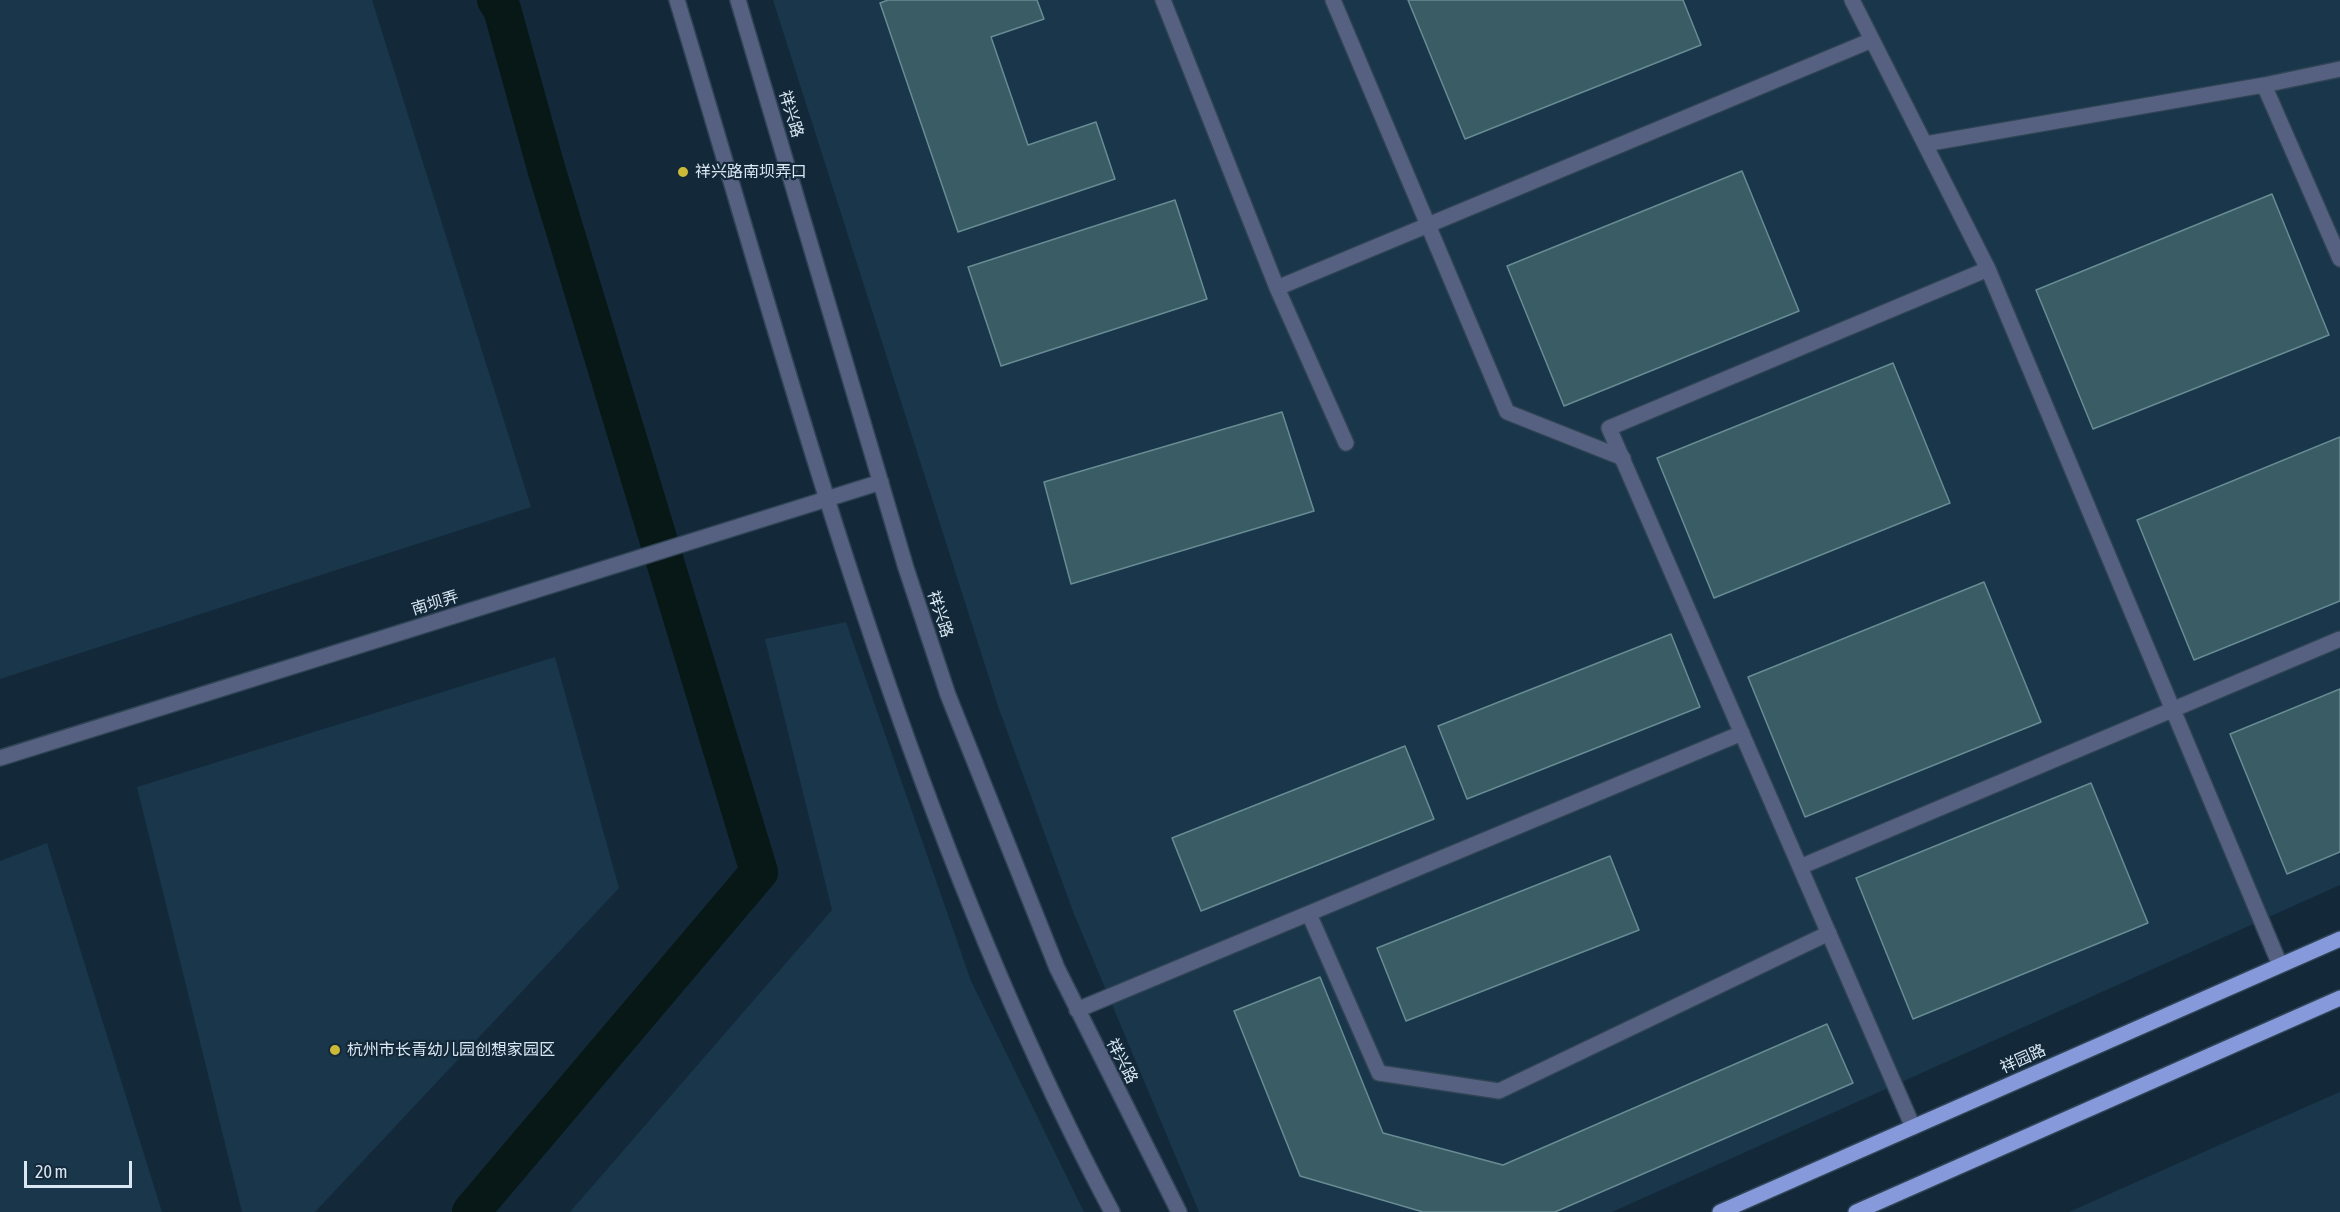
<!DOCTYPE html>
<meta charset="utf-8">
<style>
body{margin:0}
#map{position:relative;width:2340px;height:1212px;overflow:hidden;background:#13293a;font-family:"Asap Condensed",sans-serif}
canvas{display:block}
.scale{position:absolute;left:24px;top:1161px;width:108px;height:27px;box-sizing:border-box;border:3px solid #d9e7f2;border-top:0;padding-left:8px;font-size:18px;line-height:21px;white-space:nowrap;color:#d9e7f2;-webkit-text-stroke:4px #13293a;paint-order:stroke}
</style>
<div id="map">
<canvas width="2340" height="1212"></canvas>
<div class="scale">20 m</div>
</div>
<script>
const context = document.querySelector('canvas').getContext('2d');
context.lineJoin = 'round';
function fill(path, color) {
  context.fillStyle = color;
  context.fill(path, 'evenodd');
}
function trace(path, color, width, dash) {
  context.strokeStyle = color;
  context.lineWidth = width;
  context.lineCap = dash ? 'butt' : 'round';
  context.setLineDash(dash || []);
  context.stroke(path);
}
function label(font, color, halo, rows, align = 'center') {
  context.font = font + ' "Asap Condensed","Noto Sans SC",sans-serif';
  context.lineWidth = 4.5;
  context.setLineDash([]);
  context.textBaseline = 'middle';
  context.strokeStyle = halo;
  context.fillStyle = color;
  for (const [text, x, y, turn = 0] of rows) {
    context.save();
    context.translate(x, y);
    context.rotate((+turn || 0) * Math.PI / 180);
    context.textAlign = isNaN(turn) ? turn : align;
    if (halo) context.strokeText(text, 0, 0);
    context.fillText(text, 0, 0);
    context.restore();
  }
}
const built = new Path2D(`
 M0,0h372l159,507 -531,172z
 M773,0h1567v885l-728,327h-413l-125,-298 -75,-205z
 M846,622l125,359 113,231h-514l262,-302 -67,-271z
 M555,657l64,231 -304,324h-73l-105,-425z
 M47,843l115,369h-162v-351z
 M2340,1092v120h-271l148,-66z`);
const canal = new Path2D(`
 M471,1212l288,-340 -213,-704 -44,-159 -6,-9`);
const building = new Path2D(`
 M888,0h149l7,19 -53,18 37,108 68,-23 19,57 -157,53 -78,-229z
 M1408,0h275l18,45 -236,94z
 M1742,171l57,140 -235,95 -57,-140z
 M2272,194l57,141 -236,94 -57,-139z
 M1175,200l32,99 -206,67 -33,-99z
 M1893,363l57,140 -236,95 -57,-140z
 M1282,412l32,99 -243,73 -27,-102z
 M2340,437v164l-146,59 -57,-140z
 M1984,582l57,140 -236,95 -57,-140z
 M1671,634l29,73 -233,92 -29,-73z
 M2340,689v163l-53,22 -57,-140z
 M1405,746l29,73 -233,92 -29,-73z
 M2091,783l57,140 -235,96 -57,-141z
 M1610,856l29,74 -233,91 -29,-73z
 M1320,977l63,156 120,32 324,-141 26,59 -298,129h-132l-123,-36 -66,-165z`);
const minor = new Path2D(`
 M677,0c124,410 233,832 435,1212
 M738,0l168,568 42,127 109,273 122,244
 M1163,0l114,288 69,155
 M1333,0l174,412 116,46
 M1852,0l136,269 292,696
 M2264,85l76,174
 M1925,144l339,-59 76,-16
 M1277,288l595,-248
 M0,758l881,-276
 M1800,867l540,-228
 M1309,914l70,159 120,18 330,-158
 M1077,1010l665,-277
 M1913,1127l-304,-699 379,-159`);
const major = new Path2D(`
 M1720,1212l620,-273
 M1856,1212l484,-214`);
const markers = [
 [683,172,6,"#ccb938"],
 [335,1050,6,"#ccb938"]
];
const streetNames = [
 ["祥兴路",791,114,73],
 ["南坝弄",435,603,-17],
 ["祥兴路",940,614,72],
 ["祥园路",2023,1059,-24],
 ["祥兴路",1122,1061,63]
];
const poiNames = [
 ["祥兴路南坝弄口",695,172],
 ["杭州市长青幼儿园创想家园区",347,1050]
];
fill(built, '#19364a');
trace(canal, '#071816', 38);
fill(building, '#3a5d65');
trace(building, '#688c94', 1.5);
trace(minor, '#2f4454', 18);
trace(major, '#2f4454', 18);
trace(minor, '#566181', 15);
trace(major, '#8599db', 15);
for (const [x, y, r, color] of markers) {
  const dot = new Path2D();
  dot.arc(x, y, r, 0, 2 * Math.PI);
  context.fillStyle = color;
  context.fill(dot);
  trace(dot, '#13293a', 2);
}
label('16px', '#d9e7f2', '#13293a', streetNames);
label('16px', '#d9e7f2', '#13293a', poiNames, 'left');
</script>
